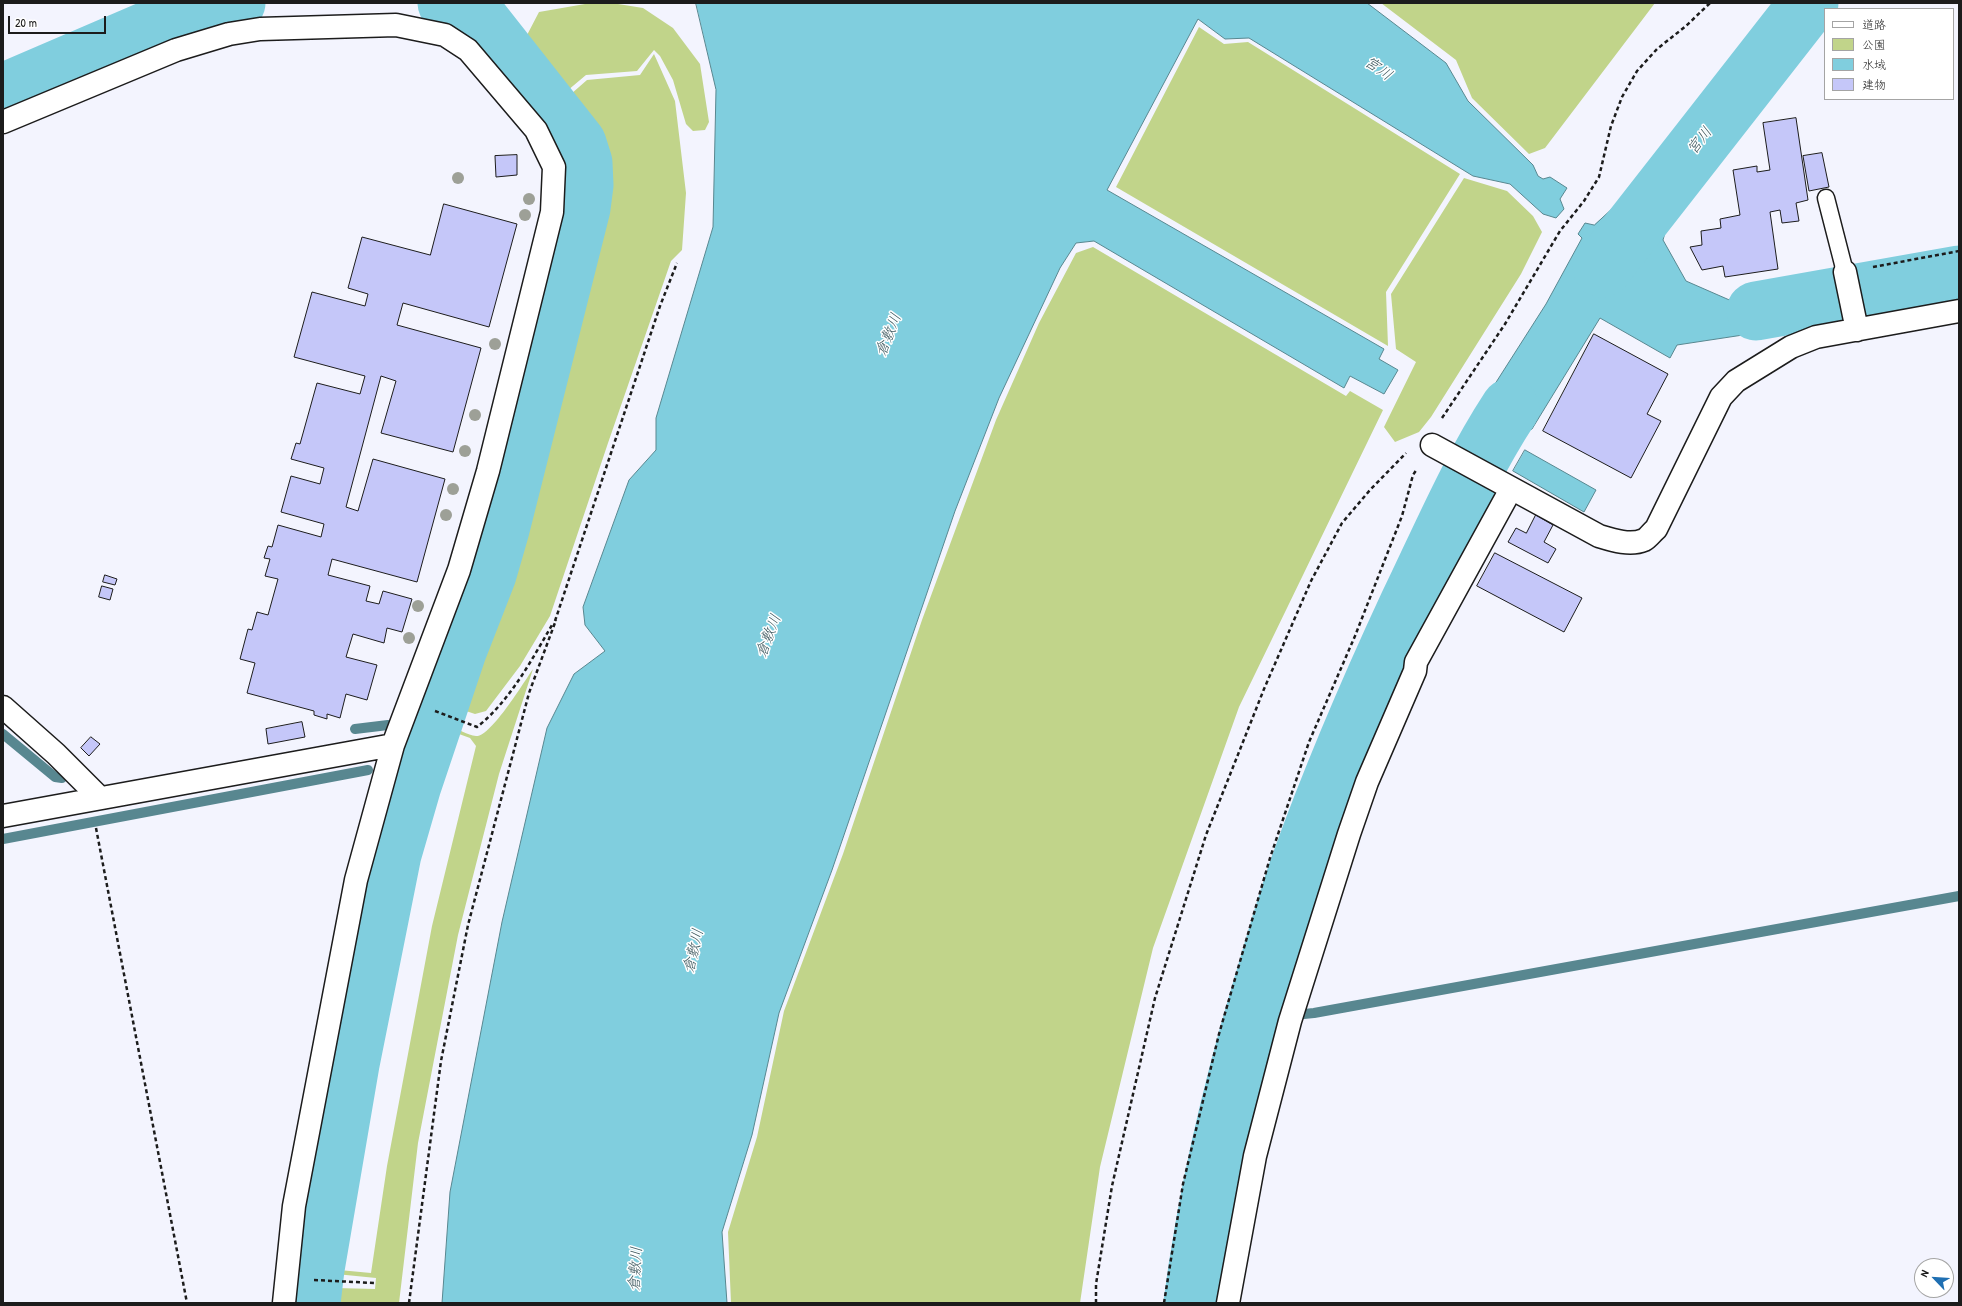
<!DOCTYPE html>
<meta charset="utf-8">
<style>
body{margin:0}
#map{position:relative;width:1962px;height:1306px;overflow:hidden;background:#f3f4fe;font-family:"Patrick Hand","Klee One",sans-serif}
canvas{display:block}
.frame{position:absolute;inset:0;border:4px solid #1c1c1c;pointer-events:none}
.legend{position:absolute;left:1824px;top:8px;width:130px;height:92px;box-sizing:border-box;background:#fff;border:1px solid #a4a4a4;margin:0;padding:5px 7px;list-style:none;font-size:12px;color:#1c1c1c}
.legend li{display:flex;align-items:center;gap:8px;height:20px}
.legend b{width:20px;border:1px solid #a4a4a4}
.north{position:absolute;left:1914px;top:1258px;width:40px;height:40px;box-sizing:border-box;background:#fff;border:1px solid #a4a4a4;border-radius:50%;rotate:295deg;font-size:11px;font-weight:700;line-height:16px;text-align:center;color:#1c1c1c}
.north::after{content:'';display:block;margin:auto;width:14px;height:18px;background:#1f6fb2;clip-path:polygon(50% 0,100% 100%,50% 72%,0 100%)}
.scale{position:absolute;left:8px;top:16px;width:98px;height:18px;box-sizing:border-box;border:2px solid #1c1c1c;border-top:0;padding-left:5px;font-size:12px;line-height:14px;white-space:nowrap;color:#1c1c1c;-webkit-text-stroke:3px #fff;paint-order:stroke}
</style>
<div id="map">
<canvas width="1962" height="1306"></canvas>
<div class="frame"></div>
<ul class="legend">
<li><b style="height:5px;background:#fff"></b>道路</li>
<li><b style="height:11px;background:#c1d48a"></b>公園</li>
<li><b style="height:11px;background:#80cede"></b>水域</li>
<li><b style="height:11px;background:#c5c7f9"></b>建物</li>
</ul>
<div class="north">N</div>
<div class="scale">20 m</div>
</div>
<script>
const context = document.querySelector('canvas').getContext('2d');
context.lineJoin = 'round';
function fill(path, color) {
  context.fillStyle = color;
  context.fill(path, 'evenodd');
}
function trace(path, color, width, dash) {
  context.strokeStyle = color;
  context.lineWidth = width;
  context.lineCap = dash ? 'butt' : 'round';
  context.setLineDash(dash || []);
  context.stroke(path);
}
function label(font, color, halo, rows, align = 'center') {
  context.font = font + ' "Patrick Hand","Klee One",sans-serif';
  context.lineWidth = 3;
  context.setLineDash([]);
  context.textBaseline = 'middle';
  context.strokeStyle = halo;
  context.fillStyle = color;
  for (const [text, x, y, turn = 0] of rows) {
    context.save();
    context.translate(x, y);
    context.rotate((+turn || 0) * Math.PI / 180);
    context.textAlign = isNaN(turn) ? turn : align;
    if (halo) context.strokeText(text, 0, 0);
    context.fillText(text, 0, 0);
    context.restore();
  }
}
const green = new Path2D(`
 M1381,3h274l-110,145 -16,6 -57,-56 -16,-38z
 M585,4h33l25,4 30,20 27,36 9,58 -4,8 -12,1 -7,-7 -13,-44 -13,-24 -6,-6 -17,21 -51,4 -25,21 -35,-59 13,-25z
 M1199,27l25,17 24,-2 212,132 -74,118 2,54 -272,-159z
 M654,54l21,47 11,92 -4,57 -11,11 -63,182 -58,173 -30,50 -34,45 -11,3 -21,-7 51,-136 88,-344 6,-54 -13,-41 -23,-31 24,-21 53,-5z
 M1464,178l43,13 26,25 9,16 -21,42 -90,143 -12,15 -24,10 -11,-15 32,-65 -20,-13 -5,-55z
 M1093,247l253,149 4,-5 33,19 -144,297 -86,241 -53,219 -20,136h-349l-3,-71 29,-95 27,-126 59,-157 79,-234 74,-200 43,-97 37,-70z
 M533,669l-34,105 -41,161 -40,208 -19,160h-70l1,-12 6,-3 39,1 1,-11 -40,-4 43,-277 34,-148 37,-124c7,4 18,10 26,11 14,2 48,-54 57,-67zM459,734l11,4 6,8 -44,180 -45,240 -16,107 -32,-3 44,-273 34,-144 30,-107 4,-10z`);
const water = new Path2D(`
 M696,3h671l79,60 22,38 65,64 5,11 5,3 7,-2 17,11 -7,11 4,10 -8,9 -13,-4 -33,-30 -37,-8 -224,-138 -24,1 -27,-20 -91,171 277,159 -5,10 19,11 -14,24 -34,-18 -6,12 -250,-147 -18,2 -16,25 -61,130 -44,113 -123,359 -53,143 -27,122 -30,97 5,71h-285l8,-111 52,-270 45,-194 27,-54 31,-23 -20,-26 -2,-18 46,-127 27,-30v-32l57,-191 3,-137z
 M1633,190l37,25 -7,25 23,41 48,21 99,-21 9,39 -165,25 -7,13 -70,-40 -68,111 -16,6 -18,34 -42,-24 90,-141 36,-66 -4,-4 7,-11 9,2z
 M1525,450l71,40 -12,22 -71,-41z`);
const stream = new Path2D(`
 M355,729l33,-4
 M3,734l52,43 7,1
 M414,735l14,5
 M399,780l13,5
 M3,839l365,-69
 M1253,1019l61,-6 645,-117`);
const river = new Path2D(`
 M3,93l177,-76 37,-12 19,-2
 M1602,268l207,-265
 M1756,311l203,-36
 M311,1303l4,-34 35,-205 42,-210 20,-69 45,-134 30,-77 13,-45 81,-321 3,-23 -1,-22 -6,-19 -96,-122 -17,-13 -17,-6
 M1193,1303c14,-109 39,-214 70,-318 12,-40 23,-81 37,-120 32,-89 69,-175 109,-261 32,-66 61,-135 101,-196`);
const building = new Path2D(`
 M1796,118l12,82 -12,3 3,18 -17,2 -2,-13 -10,2 8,57 -53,8 -2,-11 -21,4 -12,-23 12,-2 -1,-14 20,-3 -1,-9 20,-4 -7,-45 24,-4v6l13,-2 -7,-47z
 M1822,153l7,34 -20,4 -6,-35z
 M517,155v20l-21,2 -1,-21z
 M444,204l73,20 -28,103 -86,-24 -6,22 84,23 -28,104 -72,-19 15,-52 -15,-5 -35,131 12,4 15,-52 72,20 -28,103 -85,-23 -4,16 42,11 -4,15 13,3 4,-13 29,8 -10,33 -15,-4 -3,15 -31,-9 -7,23 31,8 -10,35 -21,-6 -6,24 -13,-4v5l-13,-4v-4l-67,-18 8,-30 -15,-4 8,-30 4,1 5,-18 11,3 10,-36 -13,-3 5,-17 -6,-1 4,-12 4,1 6,-22 43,12 3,-13 -43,-12 10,-36 29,8 4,-16 -33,-9 5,-16 4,1 17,-61 43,11 5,-18 -71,-19 18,-65 53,14 3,-12 -20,-6 14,-51 68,18z
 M1594,334l74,40 -21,40 14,7 -30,57 -88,-47z
 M1536,515l17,10 -9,17 12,7 -8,14 -40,-21 8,-14 10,5z
 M1495,553l87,45 -18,34 -87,-46z
 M105,575l12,4 -2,6 -12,-3z
 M102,586l11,3 -3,11 -11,-3z
 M302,722l3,15 -37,7 -2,-15z
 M91,737l9,7 -11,12 -8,-8z`);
const path = new Path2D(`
 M1873,267l86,-16
 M1442,418l63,-94 55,-93 24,-30 15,-24 12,-51 11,-29 15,-26 20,-22 29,-23 24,-23
 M555,621l105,-315 17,-43
 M435,711l42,16c33,-26 54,-66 75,-102
 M96,828l91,475
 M314,1280l60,3
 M409,1303l32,-242 27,-136 61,-232 27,-73
 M1096,1303v-19l16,-98 43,-188 51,-163 58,-146 47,-108 31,-58 28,-33 36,-37
 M1164,1303l19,-119 36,-150 51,-176 39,-116 46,-106 47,-120 11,-41 4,-6`);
const lane = new Path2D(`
 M1826,198l19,74`);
const street = new Path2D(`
 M3,122l173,-72 53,-16 31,-5 136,-4 49,10 23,15 68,80 18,37 -2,45 -64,259 -29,99 -66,175 -37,135 -62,326 -10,97
 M1845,272l12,58
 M1432,445l167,91c13,4 31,10 45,4 4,-2 8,-8 12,-11l65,-132 15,-16 55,-34 25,-10 143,-26
 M3,707l53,47 43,43
 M3,816l390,-71
 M1228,1303l27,-147 35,-135 59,-187 18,-52 48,-111 1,-9 95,-173`);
const trees = [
 [458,178],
 [529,199],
 [525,215],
 [495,344],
 [475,415],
 [465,451],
 [453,489],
 [446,515],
 [418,606],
 [409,638]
];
const waterNames = [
 ["宮川",1378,69,35],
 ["宮川",1700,141,-52],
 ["倉敷川",889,335,-68],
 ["倉敷川",769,636,-69],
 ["倉敷川",694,951,-77],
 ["倉敷川",636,1269,-87]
];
fill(green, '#c1d48a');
fill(water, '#80cede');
trace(water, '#588790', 1);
trace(stream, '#588790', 10);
trace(river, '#80cede', 59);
fill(building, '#c5c7f9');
trace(building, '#1c1c1c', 1);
trace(lane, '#1c1c1c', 19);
trace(street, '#1c1c1c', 25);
trace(path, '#1c1c1c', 2.5, [4, 3]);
trace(lane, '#fff', 16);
trace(street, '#fff', 22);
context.fillStyle = '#9da097';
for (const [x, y] of trees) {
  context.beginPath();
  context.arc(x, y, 6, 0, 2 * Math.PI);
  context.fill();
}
label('italic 15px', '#3f5a60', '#fff', waterNames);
</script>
